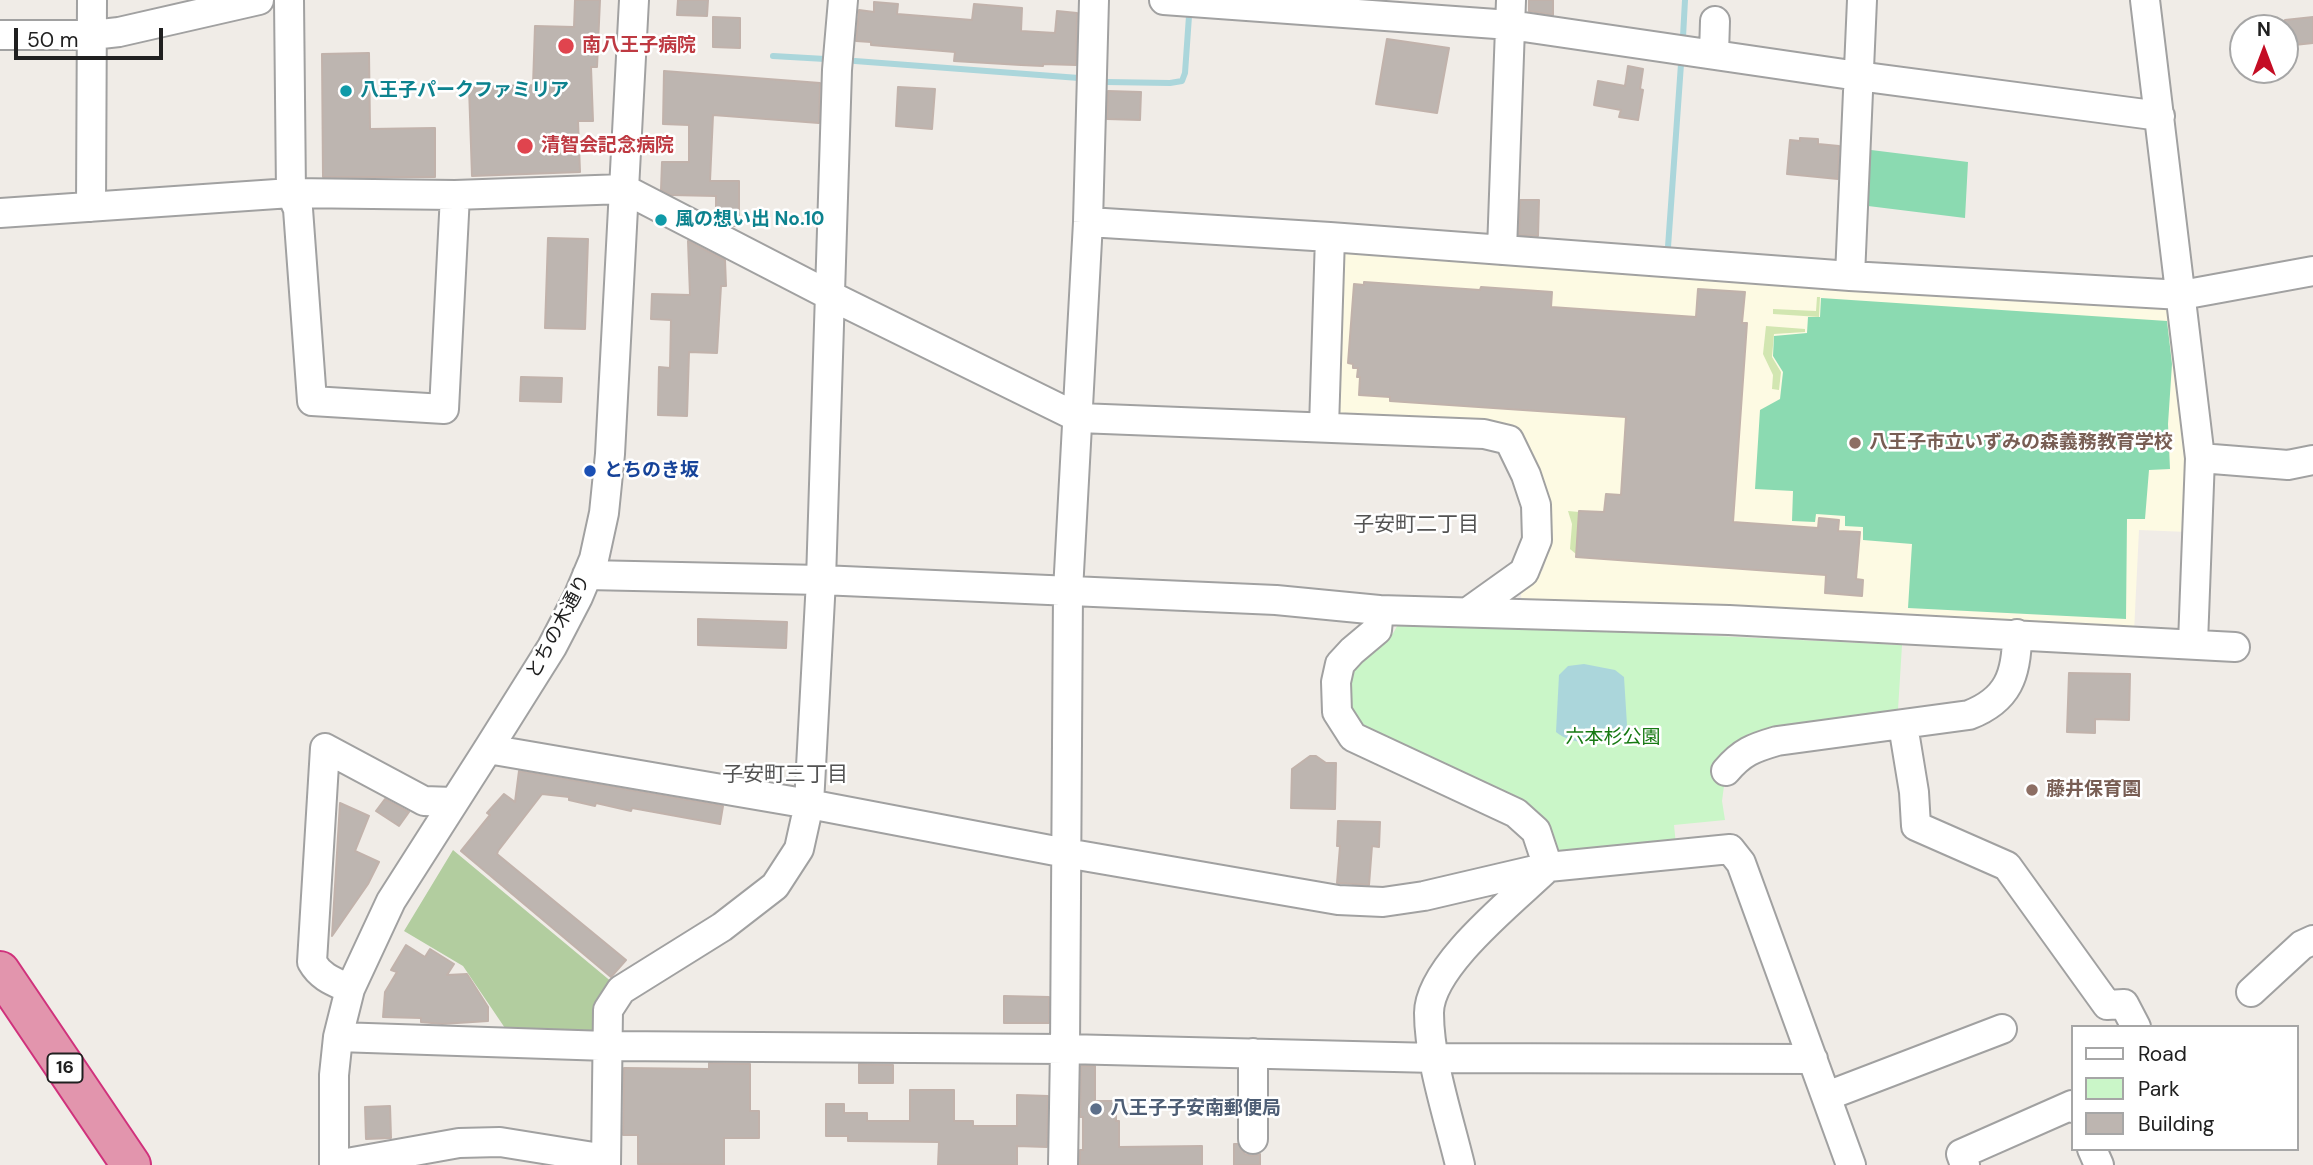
<!DOCTYPE html>
<meta charset="utf-8">
<style>
body{margin:0}
#map{position:relative;width:2313px;height:1165px;overflow:hidden;background:#f0ece7;font-family:"DM Sans",sans-serif}
canvas{display:block}
.legend{position:absolute;left:2071px;top:1025px;width:228px;height:126px;box-sizing:border-box;background:#fff;border:2px solid #a6a6a6;margin:0;padding:9px 12px;list-style:none;font-size:21px;color:#202020}
.legend li{display:flex;align-items:center;gap:14px;height:35px}
.legend b{width:35px;border:2px solid #a6a6a6}
.north{position:absolute;left:2229px;top:14px;width:70px;height:70px;box-sizing:border-box;background:#fff;border:2px solid #a6a6a6;border-radius:50%;rotate:0deg;font-size:19px;font-weight:700;line-height:28px;text-align:center;color:#202020}
.north::after{content:'';display:block;margin:auto;width:24px;height:32px;background:#c40d24;clip-path:polygon(50% 0,100% 100%,50% 72%,0 100%)}
.scale{position:absolute;left:14px;top:28px;width:149px;height:32px;box-sizing:border-box;border:4px solid #202020;border-top:0;padding-left:9px;font-size:21px;line-height:24px;white-space:nowrap;color:#202020;-webkit-text-stroke:5px #fff;paint-order:stroke}
</style>
<div id="map">
<canvas width="2313" height="1165"></canvas>
<ul class="legend">
<li><b style="height:9px;background:#fff"></b>Road</li>
<li><b style="height:19px;background:#caf6c8"></b>Park</li>
<li><b style="height:19px;background:#bdb5b0"></b>Building</li>
</ul>
<div class="north">N</div>
<div class="scale">50 m</div>
</div>
<script>
const context = document.querySelector('canvas').getContext('2d');
context.lineJoin = 'round';
function fill(path, color) {
  context.fillStyle = color;
  context.fill(path, 'evenodd');
}
function trace(path, color, width, dash) {
  context.strokeStyle = color;
  context.lineWidth = width;
  context.lineCap = dash ? 'butt' : 'round';
  context.setLineDash(dash || []);
  context.stroke(path);
}
function label(font, color, halo, rows, align = 'center') {
  context.font = font + ' "DM Sans","Noto Sans JP",sans-serif';
  context.lineWidth = 5;
  context.setLineDash([]);
  context.textBaseline = 'middle';
  context.strokeStyle = halo;
  context.fillStyle = color;
  for (const [text, x, y, turn = 0] of rows) {
    context.save();
    context.translate(x, y);
    context.rotate((+turn || 0) * Math.PI / 180);
    context.textAlign = isNaN(turn) ? turn : align;
    if (halo) context.strokeText(text, 0, 0);
    context.fillText(text, 0, 0);
    context.restore();
  }
}
const education = new Path2D(`
 M1344,249l824,59 23,151 -3,73 -49,-2 -5,102 -612,-28 -2,-19 23,-15 10,-35 -37,-107 -184,-12z`);
const grass = new Path2D(`
 M1817,297h3l-1,20 -46,-3v-5l43,2z
 M1766,326l39,3v3l-31,2 -2,23 9,15 -2,18 -7,-1 1,-14 -10,-21z
 M1568,511l11,1 -3,42 -6,-5 2,-25z`);
const forest = new Path2D(`
 M453,850l166,138 -24,50 -86,-4 -46,-68 -59,-35z`);
const park = new Path2D(`
 M1426,622l476,23 -5,81 -120,15 -51,30 -4,30 3,19 -51,5 3,30 -123,12 -10,-40 -180,-97c-5,-7 -14,-15 -16,-23 -4,-18 2,-43 18,-55 16,-13 22,-6 32,-28z`);
const pitch = new Path2D(`
 M1855,148l113,14 -3,56 -113,-14z
 M1821,298l346,23 5,43 -4,60 2,45 -21,1 -4,49h-18l-1,100 -218,-11 4,-64 -49,-4v-13l-18,-1v-10l-29,-2 -1,8 -23,-1 1,-30 -38,-2 5,-79 20,-11 3,-27 -10,-16 1,-20 33,-3 1,-16h12z`);
const water = new Path2D(`
 M1584,664l31,6 9,7 3,48 -2,9c-17,12 -53,12 -69,-2l3,-57 9,-9z`);
const stream = new Path2D(`
 M1683,37l2,-37
 M773,56l52,3
 M855,61l224,17
 M1106,82l64,1 12,-2 3,-8 4,-57
 M1668,247l13,-183`);
const building = new Path2D(`
 M575,0h25l-3,67h-6l2,54h-15l2,51 -108,4 -3,-89 64,-2 2,-59 39,1z
 M678,0h30l-1,16 -30,-1z
 M1529,0h24v15l-24,-4z
 M874,2l24,2 -1,10 75,6 2,-16 48,4 -1,23 34,2 2,-22 20,2 -1,52 -33,-1v2l-22,-1 -67,-4 1,-9 -84,-7v-3l-15,-1 3,-31 15,2z
 M713,17l27,1v30l-27,-1z
 M2313,17v26l-28,3v-26z
 M1387,39l62,9 -12,65 -61,-9z
 M369,53l1,76 65,-1v49h-112l-1,-123z
 M1628,66l15,3 -3,20 3,1 -5,30 -19,-3 2,-7 -27,-5 4,-24 27,5z
 M664,71l156,12 -1,40 -106,-8 -3,66h29v45h-8l-15,-8v-22l-45,-1 -10,-5 1,-28h27v-37l-26,-1z
 M898,87l37,2 -3,40 -36,-3z
 M1108,91l33,1 -1,28 -33,-1z
 M1800,138l18,1v5l21,2 -1,33 -51,-5 3,-34 10,1z
 M1520,200h19l-1,36 -19,-1z
 M548,238l40,1 -3,90 -40,-1z
 M688,241l37,19 1,26h-5l-4,67 -28,-1 -2,64 -29,-1 1,-48 11,1 1,-48 -20,-1 1,-25 38,1z
 M1364,282l116,8 1,-3 71,5 -1,15 145,10 2,-28 47,3 -3,31h5l-14,199 85,6 1,-10 20,2 -1,11 22,1 -4,47 7,1 -1,16 -37,-3 1,-18 -250,-18 3,-46 25,1 2,-18 15,1 5,-78 -236,-16v-4l-31,-2 1,-18h-3l1,-9h-5v-4l-5,-1 6,-79 10,1z
 M521,377l41,1 -1,24 -41,-1z
 M698,619l89,3 -1,26 -88,-3z
 M2069,673l61,1 -1,46 -34,-1v14l-28,-1z
 M1310,756h6l10,7h10l-1,46 -44,-1 1,-39z
 M519,771l204,35 -3,18 -88,-16 -1,3 -35,-8 -1,3 -26,-6v-3l-27,-3 -44,57 -1,3 129,106 -15,17 -150,-126 29,-36 -3,-2 17,-19 11,8z
 M385,799l24,13 -10,14 -23,-15z
 M340,803l29,13 -14,35 24,11 -11,22 -36,52z
 M1338,821l42,1 -1,25 -7,-1 -3,39 -32,-2 3,-37h-3z
 M406,945l19,12 5,-8 24,15 -7,11 20,-1 21,33v14l-46,3 -21,-2v-4l-38,-1 2,-25 12,-20 -6,-2z
 M1004,996l45,1v26h-45z
 M709,1063l41,1v47h9v27h-35v27l-86,-1v-29h-15l1,-67 85,1z
 M859,1064l34,1v18h-34z
 M1081,1066h14v35h21v20h3v26l83,-1v19h-122v-15h3v-33h-3z
 M910,1090h44v31h19v5h44v-31l31,1 -1,51 -30,-1v19h-79l1,-23 -91,-1v-5h-22v-32h18v9h23v8h43z
 M390,1106l1,32 -25,1 -1,-32z
 M1234,1144h4l7,10 7,2 8,-2v11h-26z`);
const minor = new Path2D(`
 M289,0l2,193 7,16 14,192 132,8 11,-214
 M1094,0l-6,222 -20,369 -3,458 370,9 378,1
 M1164,0l346,25 348,51 302,40
 M2145,0l55,458 -7,185
 M0,35h92l27,-3 140,-32
 M1714,54l1,-33
 M91,207l1,-207
 M0,213l291,-20 164,2 169,-6 207,107 248,122 405,16 25,6 17,35 10,30 1,35 -13,32 -56,40
 M1088,222l242,15 520,39 332,19 131,-24
 M1502,250l9,-250
 M1850,276l12,-276
 M1324,427l6,-190
 M2200,458l88,7 25,-5
 M587,575l234,5 455,20 103,10 350,10 506,27
 M1379,610l-2,20 -25,21 -12,13 -4,18 1,30 16,25 163,76 20,18 12,36c-33,32 -119,99 -119,146 0,47 20,106 31,152
 M1903,725l11,67 2,34 91,40 100,139 17,-1 12,23
 M488,749l321,55 257,49 272,47 45,2 41,-6 124,-29 182,-18 11,14 110,302
 M1726,771c16,-19 27,-23 51,-30l192,-26c39,-15 48,-40 48,-81
 M350,989c-15,-7 -29,-11 -38,-27l13,-214 99,53 29,1
 M2251,992l51,-47 11,-5
 M338,1037l269,9 458,3 -2,116
 M1253,1053v86
 M1827,1096l175,-67
 M2092,1149l7,16
 M334,1165v-90l4,-38 12,-48 41,-88 97,-152 64,-102 26,-50 16,-38 10,-46 6,-59 24,-454
 M336,1165l123,-22 41,-1 106,17
 M606,1165l2,-155 13,-20 101,-63 53,-41 24,-37 10,-45 12,-224 16,-510 6,-70
 M1965,1165l-4,-11 111,-49 1,3`);
const highway = new Path2D(`
 M0,971l131,194`);
const markers = [
 [566,46,9,"#e0444e"],
 [346,91,7,"#0f9aa8"],
 [525,146,9,"#e0444e"],
 [661,220,7,"#0f9aa8"],
 [1855,443,7,"#8d6e63"],
 [590,471,7,"#1a4fb4"],
 [2032,790,7,"#8d6e63"],
 [1096,1109,7,"#5c6f8a"]
];
const shields = [
 [65,1068,35]
];
const shieldNames = [
 ["16",65,1068]
];
const healthNames = [
 ["南八王子病院",582,46],
 ["清智会記念病院",541,146]
];
const cultureNames = [
 ["八王子パークファミリア",360,91],
 ["風の想い出 No.10",675,220]
];
const educationNames = [
 ["八王子市立いずみの森義務教育学校",1869,443],
 ["藤井保育園",2046,790]
];
const transitNames = [
 ["とちのき坂",604,471]
];
const streetNames = [
 ["とちの木通り",559,627,-62]
];
const parkNames = [
 ["六本杉公園",1613,738]
];
const serviceNames = [
 ["八王子子安南郵便局",1110,1109]
];
const neighbourhoodNames = [
 ["子安町二丁目",1416,525],
 ["子安町三丁目",785,775]
];
fill(education, '#fdfae3');
fill(grass, '#d2e6b1');
fill(forest, '#b2cd9f');
fill(park, '#caf6c8');
fill(pitch, '#8bdab1');
fill(water, '#abd6db');
trace(stream, '#abd6db', 6);
fill(building, '#bdb5b0');
trace(building, '#c1b2ab', 2);
trace(minor, '#a1a1a1', 32);
trace(highway, '#d0327c', 42);
trace(minor, '#fff', 28);
trace(highway, '#e295ad', 38);
for (const [x, y, r, color] of markers) {
  const dot = new Path2D();
  dot.arc(x, y, r, 0, 2 * Math.PI);
  context.fillStyle = color;
  context.fill(dot);
  trace(dot, '#fff', 2.5);
}
for (const [x, y, w] of shields) {
  const box = new Path2D();
  box.roundRect(x - w / 2, y - 14.5, w, 29, 5);
  context.fillStyle = '#fff';
  context.fill(box);
  trace(box, '#202020', 2);
}
label('bold 18px', '#202020', null, shieldNames);
label('bold 19px', '#be3a42', '#fff', healthNames, 'left');
label('bold 19px', '#0d838f', '#fff', cultureNames, 'left');
label('bold 19px', '#785e54', '#fff', educationNames, 'left');
label('bold 19px', '#164399', '#fff', transitNames, 'left');
label('19px', '#202020', '#fff', streetNames);
label('19px', '#177a13', '#fff', parkNames);
label('bold 19px', '#4e5e75', '#fff', serviceNames, 'left');
label('21px', '#535353', '#fff', neighbourhoodNames);
</script>
